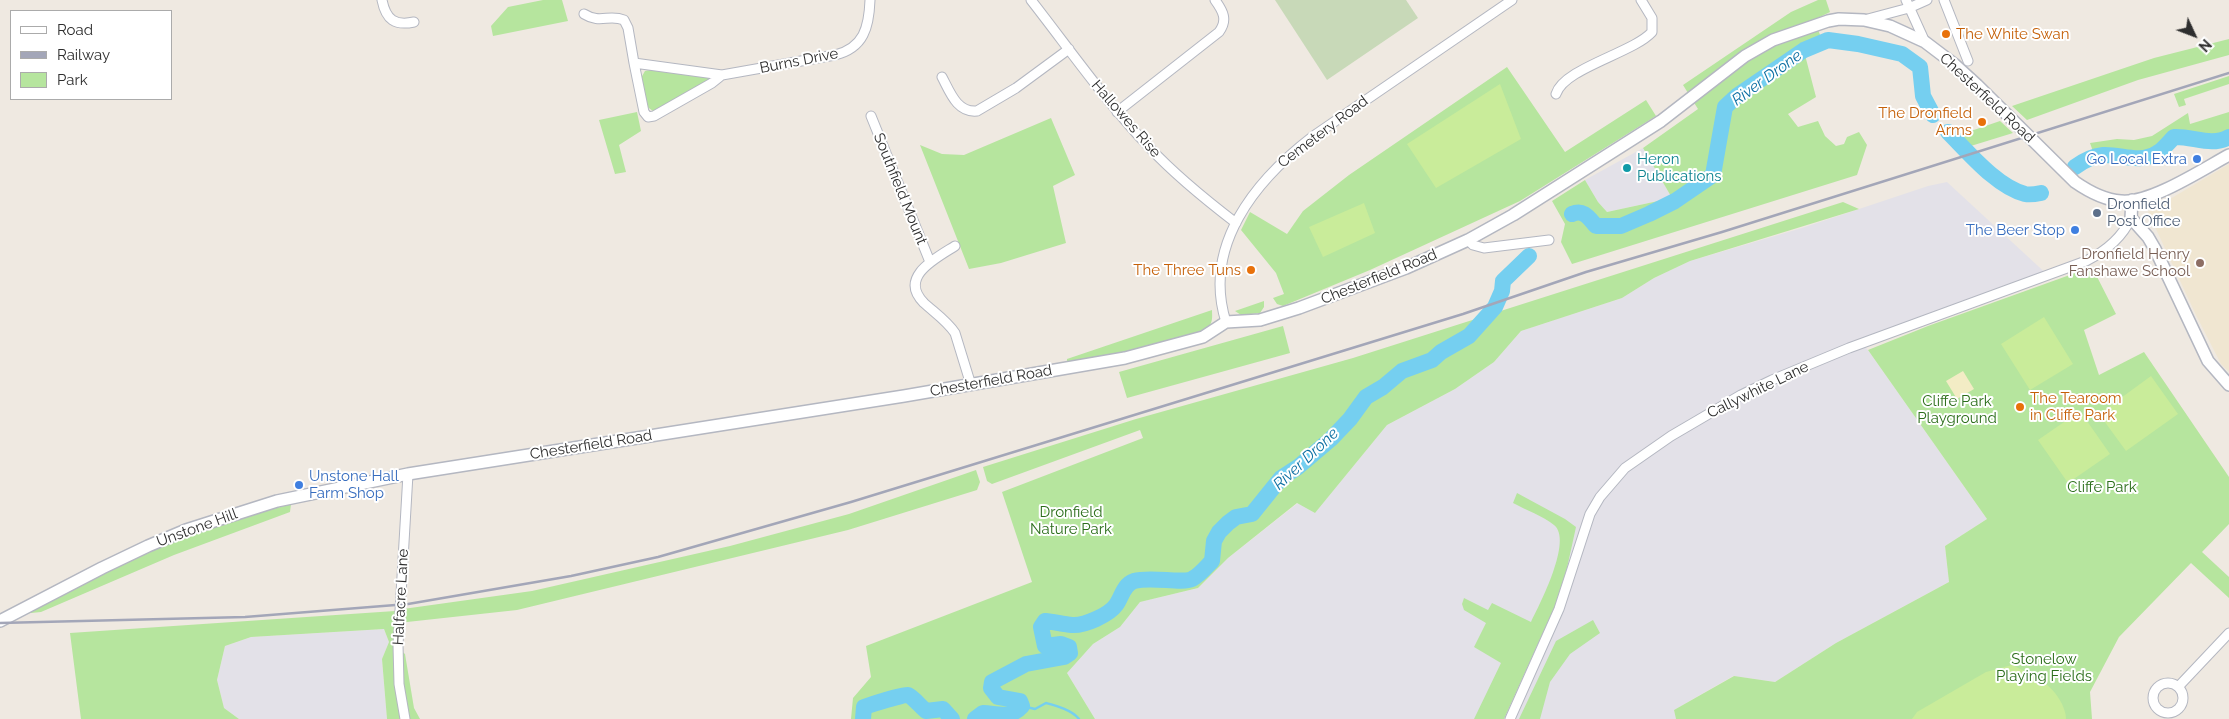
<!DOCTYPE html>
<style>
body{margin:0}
#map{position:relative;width:2229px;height:719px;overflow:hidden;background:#efe9e1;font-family:Raleway,sans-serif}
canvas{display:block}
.legend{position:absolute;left:10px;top:10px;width:162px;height:90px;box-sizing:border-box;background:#fff;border:1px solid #ababab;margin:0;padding:6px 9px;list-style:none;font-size:15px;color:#2e2e2e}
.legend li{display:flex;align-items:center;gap:10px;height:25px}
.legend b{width:25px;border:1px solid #ababab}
.north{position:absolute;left:2169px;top:10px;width:50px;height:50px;-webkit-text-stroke:4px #fff;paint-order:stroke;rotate:133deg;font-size:14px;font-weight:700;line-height:20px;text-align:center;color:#2e2e2e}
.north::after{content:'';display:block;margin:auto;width:18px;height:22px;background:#2e2e2e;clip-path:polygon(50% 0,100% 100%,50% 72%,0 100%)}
</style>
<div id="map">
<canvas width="2229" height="719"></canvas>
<ul class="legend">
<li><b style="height:6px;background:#fff"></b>Road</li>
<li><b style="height:6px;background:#a3a6b8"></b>Railway</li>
<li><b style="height:14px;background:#b6e59e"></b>Park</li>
</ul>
<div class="north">N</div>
</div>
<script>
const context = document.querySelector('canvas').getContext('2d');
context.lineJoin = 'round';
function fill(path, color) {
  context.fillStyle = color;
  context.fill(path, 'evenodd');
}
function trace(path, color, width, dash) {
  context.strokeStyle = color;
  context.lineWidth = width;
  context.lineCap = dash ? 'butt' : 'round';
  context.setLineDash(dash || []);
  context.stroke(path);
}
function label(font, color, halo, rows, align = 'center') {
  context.font = font + ' Raleway,sans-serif';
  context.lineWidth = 4;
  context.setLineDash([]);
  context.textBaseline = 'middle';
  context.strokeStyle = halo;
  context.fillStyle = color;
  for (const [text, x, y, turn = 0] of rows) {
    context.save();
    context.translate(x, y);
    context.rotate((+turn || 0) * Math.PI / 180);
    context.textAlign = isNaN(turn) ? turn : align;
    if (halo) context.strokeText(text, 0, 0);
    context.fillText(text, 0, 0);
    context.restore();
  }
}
const industrial = new Path2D(`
 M1643,148l29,50 -65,14 -9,-10 -13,-22z
 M1947,182l104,96 -186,69 3,3 119,169 -42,27 4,36 -113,61 -61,39 -42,-6 -59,34 2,9h-581l-28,-46 26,-29 27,-17 20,-25 58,-14 30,-30 70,-55 17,10 72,-88 68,-36 39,-27 27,-31 101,-33 32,-20 36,-17 112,-33 126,-42z
 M384,629l5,13 -7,17 5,60h-148l-15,-11 -7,-28 8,-34 26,-9z`);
const education = new Path2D(`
 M2229,164v208l-8,-8 -25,-49 -48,-103z`);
const green = new Path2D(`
 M543,0h19l6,21 -75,15 -2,-10 17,-19z
 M1818,0h8l4,12 -16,8 11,27 -20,8 11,42 -28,17 10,13 20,-6 7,15 11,10 8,-2 3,-7 12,-5 8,13 -10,30 -285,89 -11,-22 4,-18 -13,-23 33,-21 13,22 9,10 65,-14 -29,-50 55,-39 -15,-24 108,-73z
 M2229,39v16l-91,25 -111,40 -15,-14 142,-48z
 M1507,67l58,85 81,-52 10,16 -136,85 -150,69 -87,36 -6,-2 -4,-6 11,-4 -8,-21 -35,-43 9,-18 37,22 16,-23 46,-36z
 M650,70l58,7 1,3 -56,31 -7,-5 -5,-28 4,-7z
 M2229,76v8l-45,15 2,6 -7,2 -5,-13z
 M637,112l4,19 -22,14 7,27 -11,2 -16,-54z
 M2229,112v25c-18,10 -36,-1 -55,0l-16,16 -12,5 -14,1 -13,-2 -22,6 -7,-20 27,-4 17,1 18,-4 36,-23 2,11z
 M1051,118l24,57 -22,11 13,57 -65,20 -32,6 -49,-124 22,9 22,1z
 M2000,121l13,12 -52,16 -8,-7 14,-11 1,1z
 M1843,202l16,7 -169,52 -36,17 -32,20 -101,33 -27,31 -39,27 -68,36 -72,88 -18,-10 -69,55 -30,30 -58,14 -20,25 -27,17 -26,29 28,46h-244l2,-21 18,-21 -5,-31 166,-64 -30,-90 141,-54 -3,-8 -148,54 -5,-3 -4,-14 153,-48 217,-61z
 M2092,267l24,47 -32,16 15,45 45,-23 85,125v47l-27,28 27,25v21l-38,-35 -72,74 -29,55 2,27h-416l-2,-9 60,-34 41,6 61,-39 113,-61 -4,-36 42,-27 -119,-169 60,-24z
 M1264,301v6l-4,6 -19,2 -6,-4z
 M1212,310c0,5 1,10 -2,15 -14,18 -117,33 -143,38v-4z
 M1283,326l7,27 -163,45 -8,-26z
 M976,470l4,12 -3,8 -129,40 -331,80 -110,12 -3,-2 -1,-11 129,-18 198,-45 119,-32z
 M1517,493l48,26 11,8 -9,41 -12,38 -51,113h-30l27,-56 -27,-16 12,-24 -22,-13 -2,-6 2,-6 24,12 4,-7 39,19c9,-18 42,-82 23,-97 -11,-9 -28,-15 -41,-22z
 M291,504l-1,8 -116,43 -133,57 -20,2c38,-19 75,-40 114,-57 50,-22 103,-39 156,-53z
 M395,611l-2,33 12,10 9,54 6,11h-33l-5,-60 7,-17 -5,-13 -133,8 -26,9 -8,34 7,28 15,11h-158l-11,-86z
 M1593,620l7,13 -30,21 -20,28 -10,37h-21l37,-78z`);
const sand = new Path2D(`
 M1963,371l11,18 -17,10 -11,-18z`);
const cemetery = new Path2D(`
 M1275,0h131l12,18 -91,62z`);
const pitch = new Path2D(`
 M1500,84l21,55 -85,49 -29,-44z
 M1364,203l11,30 -52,24 -14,-30z
 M2044,317l29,47 -43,26 -29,-46z
 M2151,376l27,38 -52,37 -27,-37z
 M2080,411l30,43 -42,29 -30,-43z
 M2012,665c21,10 40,18 50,39 2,5 4,9 4,15h-154l5,-7 69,-40z`);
const stream = new Path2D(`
 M1022,706l13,3 11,-6c11,3 26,7 33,16`);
const river = new Path2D(`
 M1948,132c20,20 49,55 77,62 5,1 11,0 16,-1
 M2075,167c8,-6 18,-11 28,-12 19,-1 36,9 54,-2 6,-3 12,-11 17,-16 19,-1 37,10 55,0
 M1572,214c12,-5 17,4 24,12h25l28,-12 26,-13 38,-26 12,-68 13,-12 66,-45 24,-10 30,4 44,10 18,13 3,29 10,19
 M863,719l1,-12c6,-2 41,-13 44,-12 5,2 13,12 18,16l17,-2 9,10
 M975,719l8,-6c17,1 27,6 39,-7l-2,-5 -22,-4 -7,-9 1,-6 34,-18 38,-7 6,-4 -1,-6 -8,-3 -16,2 -4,-19 4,-6c9,1 18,3 27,4 12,1 37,-10 44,-20 6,-8 7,-20 18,-24 18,-5 47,3 58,-2 8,-4 14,-12 20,-18l2,-20 5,-9 9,-9 8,-6 16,-3 29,-36 17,-11 33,-28 19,-20 16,-22 17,-10 19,-16 30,-11 9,-8 28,-16 26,-29 7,-16 1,-10 26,-25`);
const street = new Path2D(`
 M382,0c4,20 13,26 32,22
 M1031,0c39,50 76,103 119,148 26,28 56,52 86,75
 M1906,0l19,42
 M1944,0l24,61
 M584,14c16,10 25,0 40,6l4,8 6,35 88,12 113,-20c29,-7 34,-28 35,-55
 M1864,20l45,-12 18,-8
 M634,63l10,49 4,5 6,-1 58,-33 10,-8
 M942,77c8,15 15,36 35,34l39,-23 53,-39
 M1556,94c8,-26 77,-41 96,-62v-14l-11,-18
 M1117,112l102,-80c9,-12 4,-21 -4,-32
 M871,116l59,146
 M1468,240l5,5 11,3 65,-8
 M955,246c-19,12 -57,31 -31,57 11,10 23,18 31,30l16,52
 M1226,322c-24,-76 29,-141 86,-185l200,-137
 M2153 698a15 15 0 1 1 30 0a15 15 0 1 1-30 0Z
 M2178,687l51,-54
 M405,719l-6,-35 -1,-39 10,-171
 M1510,719l49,-110 31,-95 10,-17 25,-29 46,-32 70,-41 31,-15 77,-32 237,-87c20,-10 36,-23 45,-43`);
const secondary = new Path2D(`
 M2132,200l-1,18 17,19 7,12 53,112 21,24
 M0,621l102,-53 46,-22 38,-16 91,-29 131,-27 496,-78 221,-38 78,-21 23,-15 34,-2 39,-12 107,-40 62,-28 45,-25 148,-94 84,-65 28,-16 55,-19 11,-2 25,1 26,6 35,16 29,22 23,21 98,97c13,9 29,18 46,19 29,3 82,-32 108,-46`);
const rail = new Path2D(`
 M0,623l245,-6 163,-13 163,-28 87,-19 193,-55 612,-188 123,-42 136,-40 507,-159`);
const markers = [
 [1946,34,5,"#e8710a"],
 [1982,122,5,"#e8710a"],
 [2197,159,5,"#3f7fe0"],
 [1627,168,5,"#0f9aa8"],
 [2097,213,5,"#5c6f8a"],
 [2075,230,5,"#3f7fe0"],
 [2200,263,5,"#8d6e63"],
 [1251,270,5,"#e8710a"],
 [2020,407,5,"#e8710a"],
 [299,485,5,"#3f7fe0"]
];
const foodNames = [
 ["The White Swan",1956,34],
 ["The Dronfield",1972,113,"right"],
 ["Arms",1972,130,"right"],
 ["The Three Tuns",1241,270,"right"],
 ["The Tearoom",2030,398],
 ["in Cliffe Park",2030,415]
];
const streetNames = [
 ["Burns Drive",799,61,-11],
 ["Chesterfield Road",1987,98,43],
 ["Hallowes Rise",1126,119,49],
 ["Cemetery Road",1323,132,-37],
 ["Southfield Mount",900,189,68],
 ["Chesterfield Road",1379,277,-22],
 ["Chesterfield Road",991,381,-10],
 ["Callywhite Lane",1758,390,-26],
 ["Chesterfield Road",591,445,-9],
 ["Unstone Hill",197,528,-20],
 ["Halfacre Lane",401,597,-87]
];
const cultureNames = [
 ["Heron",1637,159],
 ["Publications",1637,176]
];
const shopNames = [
 ["Go Local Extra",2187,159],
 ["The Beer Stop",2065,230],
 ["Unstone Hall",309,476,"left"],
 ["Farm Shop",309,493,"left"]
];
const serviceNames = [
 ["Dronfield",2107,204],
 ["Post Office",2107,221]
];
const educationNames = [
 ["Dronfield Henry",2190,254],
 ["Fanshawe School",2190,271]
];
const parkNames = [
 ["Cliffe Park",1957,401],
 ["Playground",1957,418],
 ["Cliffe Park",2102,487],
 ["Dronfield",1071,512],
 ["Nature Park",1071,529],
 ["Stonelow",2044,659],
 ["Playing Fields",2044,676]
];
const waterNames = [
 ["River Drone",1767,78,-36],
 ["River Drone",1306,459,-43]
];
fill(industrial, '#e3e1e8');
fill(education, '#f0e6d1');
fill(green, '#b6e59e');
fill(sand, '#f3ecc5');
fill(cemetery, '#c8d9b8');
fill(pitch, '#c9ec9a');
trace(stream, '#75cff0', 2.5);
trace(river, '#75cff0', 16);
trace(street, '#b4b7c1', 11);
trace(secondary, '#b4b7c1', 14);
trace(street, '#fff', 9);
trace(secondary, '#fff', 11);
trace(rail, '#a3a6b8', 2.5);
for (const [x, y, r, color] of markers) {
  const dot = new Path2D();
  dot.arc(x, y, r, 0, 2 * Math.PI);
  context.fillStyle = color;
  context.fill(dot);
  trace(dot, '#fff', 2);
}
label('15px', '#c56008', '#fff', foodNames, 'left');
label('15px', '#2e2e2e', '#fff', streetNames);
label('15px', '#0d838f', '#fff', cultureNames, 'left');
label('15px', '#366cbe', '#fff', shopNames, 'right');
label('15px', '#4e5e75', '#fff', serviceNames, 'left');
label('15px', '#785e54', '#fff', educationNames, 'right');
label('15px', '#2c6e1b', '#fff', parkNames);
label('italic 16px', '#0d6fa3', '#fff', waterNames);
</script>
